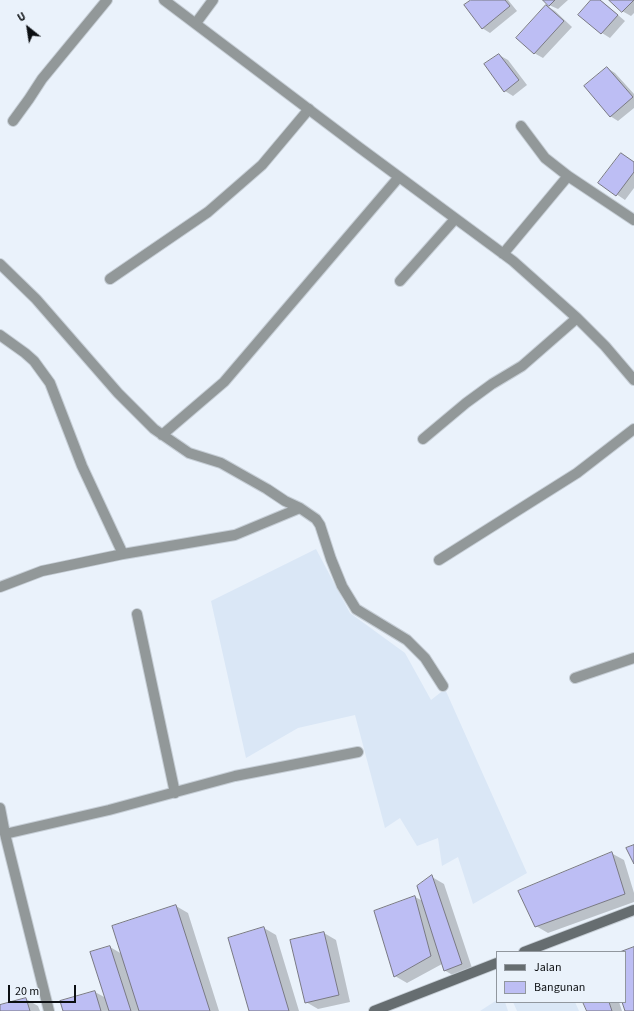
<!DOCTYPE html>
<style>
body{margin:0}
#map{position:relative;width:634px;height:1011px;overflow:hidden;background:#eaf2fb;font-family:"Source Sans 3",sans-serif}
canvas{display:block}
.legend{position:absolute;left:496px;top:951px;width:130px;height:52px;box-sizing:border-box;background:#eaf2fb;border:1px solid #91979e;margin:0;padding:5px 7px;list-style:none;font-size:12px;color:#0c0f12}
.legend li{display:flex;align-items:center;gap:8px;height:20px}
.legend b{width:20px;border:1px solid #91979e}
.north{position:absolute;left:8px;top:8px;width:40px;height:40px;-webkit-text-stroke:3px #eaf2fb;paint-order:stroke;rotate:330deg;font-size:11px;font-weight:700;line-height:16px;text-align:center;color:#0c0f12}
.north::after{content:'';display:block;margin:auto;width:14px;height:18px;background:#0c0f12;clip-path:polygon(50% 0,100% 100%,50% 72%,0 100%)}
.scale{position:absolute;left:8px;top:985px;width:68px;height:18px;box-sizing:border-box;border:2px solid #0c0f12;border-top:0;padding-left:5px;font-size:12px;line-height:14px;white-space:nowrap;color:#0c0f12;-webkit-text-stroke:3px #eaf2fb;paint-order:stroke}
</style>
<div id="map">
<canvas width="634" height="1011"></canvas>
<ul class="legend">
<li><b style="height:5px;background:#666d70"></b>Jalan</li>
<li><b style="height:11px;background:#bdbef4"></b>Bangunan</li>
</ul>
<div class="north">U</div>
<div class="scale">20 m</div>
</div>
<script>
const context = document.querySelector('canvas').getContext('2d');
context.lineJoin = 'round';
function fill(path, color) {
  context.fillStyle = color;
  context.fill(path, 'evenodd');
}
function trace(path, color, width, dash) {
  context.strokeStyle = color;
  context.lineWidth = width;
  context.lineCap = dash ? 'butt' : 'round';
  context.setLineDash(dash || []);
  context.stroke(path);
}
const built = new Path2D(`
 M316,549l34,64 55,40 26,47 14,-11 82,184 -54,31 -15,-47 -16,9 -4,-28 -21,8 -17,-28 -15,10 -30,-113 -57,13 -52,30 -35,-157z
 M497,1000v2h8l3,9h-28z
 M513,1002h62l4,9h-62z`);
const shadow = new Path2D(`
 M472,0h36l9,11 -27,22 -8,-5z
 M545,0h23l-10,9 -9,-4z
 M592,0h8l3,2 22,19 -15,17 -8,-5 -22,-18z
 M611,0h23v13l-3,3 -9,-5z
 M547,6l8,5 17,16 -29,31 -9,-5z
 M499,55l9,5 19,25 -14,11 -8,-5z
 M607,68l8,5 19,21v14l-16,13 -8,-5z
 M621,154l13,8v26l-9,12 -25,-17z
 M611,853l13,7 10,33v9l-86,31 -12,-7z
 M432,877l12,7 29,87 -17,6 -12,-7 -2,-6 -35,19 -12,-7 -20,-65 40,-14 8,4z
 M176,906l12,7 31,98h-155l31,-19 11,6 4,-51 12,7z
 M264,928l12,7 23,76h-49z
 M324,933l12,7 14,62 -32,7 -12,-7z
 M26,999l12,7 2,5h-40v-5z
 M584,1002h35l3,9h-34z`);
const building = new Path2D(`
 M471,0h34l5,6 -28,23 -18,-24z
 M543,0h12l-6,6z
 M591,0h9l18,15 -17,19 -23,-19z
 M609,0h25l-12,12z
 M546,5l18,16 -30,33 -18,-16z
 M499,54l20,26 -15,12 -20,-28z
 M607,67l26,30 -23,20 -26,-31z
 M621,153l13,9v10l-18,24 -18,-13z
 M634,845v19l-8,-16z
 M612,852l13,42 -90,33 -17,-36z
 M432,875l30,89 -18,7 -27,-85z
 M415,896l16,60 -37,21 -20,-66z
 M176,905l34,106h-71l-27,-85z
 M264,927l25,84h-40l-21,-73z
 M324,932l15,63 -34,8 -15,-63z
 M110,946l21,65h-22l-19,-59z
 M634,947v64h-9l-3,-9h3v-50h-5z
 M95,991l6,20h-38l-3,-10z
 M26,998l4,13h-30v-6z
 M583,1002h26l3,9h-25z`);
const service = new Path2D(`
 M110,279l98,-67 54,-47 47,-56`);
const minor = new Path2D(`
 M164,0l196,148 153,113 64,57 28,28 29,34
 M196,23l17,-23
 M13,121l16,-22 13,-20 65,-79
 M521,126l24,32 23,18 66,44
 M503,254l65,-78
 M0,264l36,35 82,94 36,36 35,24 32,10 46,26 18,12 15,7 16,11 4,6 11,34 11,27 14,23 51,31 18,18 18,28
 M400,281l55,-62
 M0,335l25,18 9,8 16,22 32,83 41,88
 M162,435l62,-53 175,-205
 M423,439l43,-36 26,-19 30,-18 55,-48
 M439,560l138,-87 57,-44
 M0,587l42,-16 81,-17 112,-19 65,-27
 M137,614l38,179
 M575,678l59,-20
 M0,808l5,26 44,177
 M5,834l104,-24 126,-34 123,-24`);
const secondary = new Path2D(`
 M524,952l110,-42
 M374,1011l123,-48`);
fill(built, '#dae7f6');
fill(shadow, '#0003');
fill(building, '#bdbef4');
trace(building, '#797983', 1);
trace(service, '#c6ced6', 12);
trace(minor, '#c6ced6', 12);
trace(secondary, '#c6ced6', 12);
trace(service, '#929899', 10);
trace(minor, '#929899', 10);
trace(secondary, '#666d70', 10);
</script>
